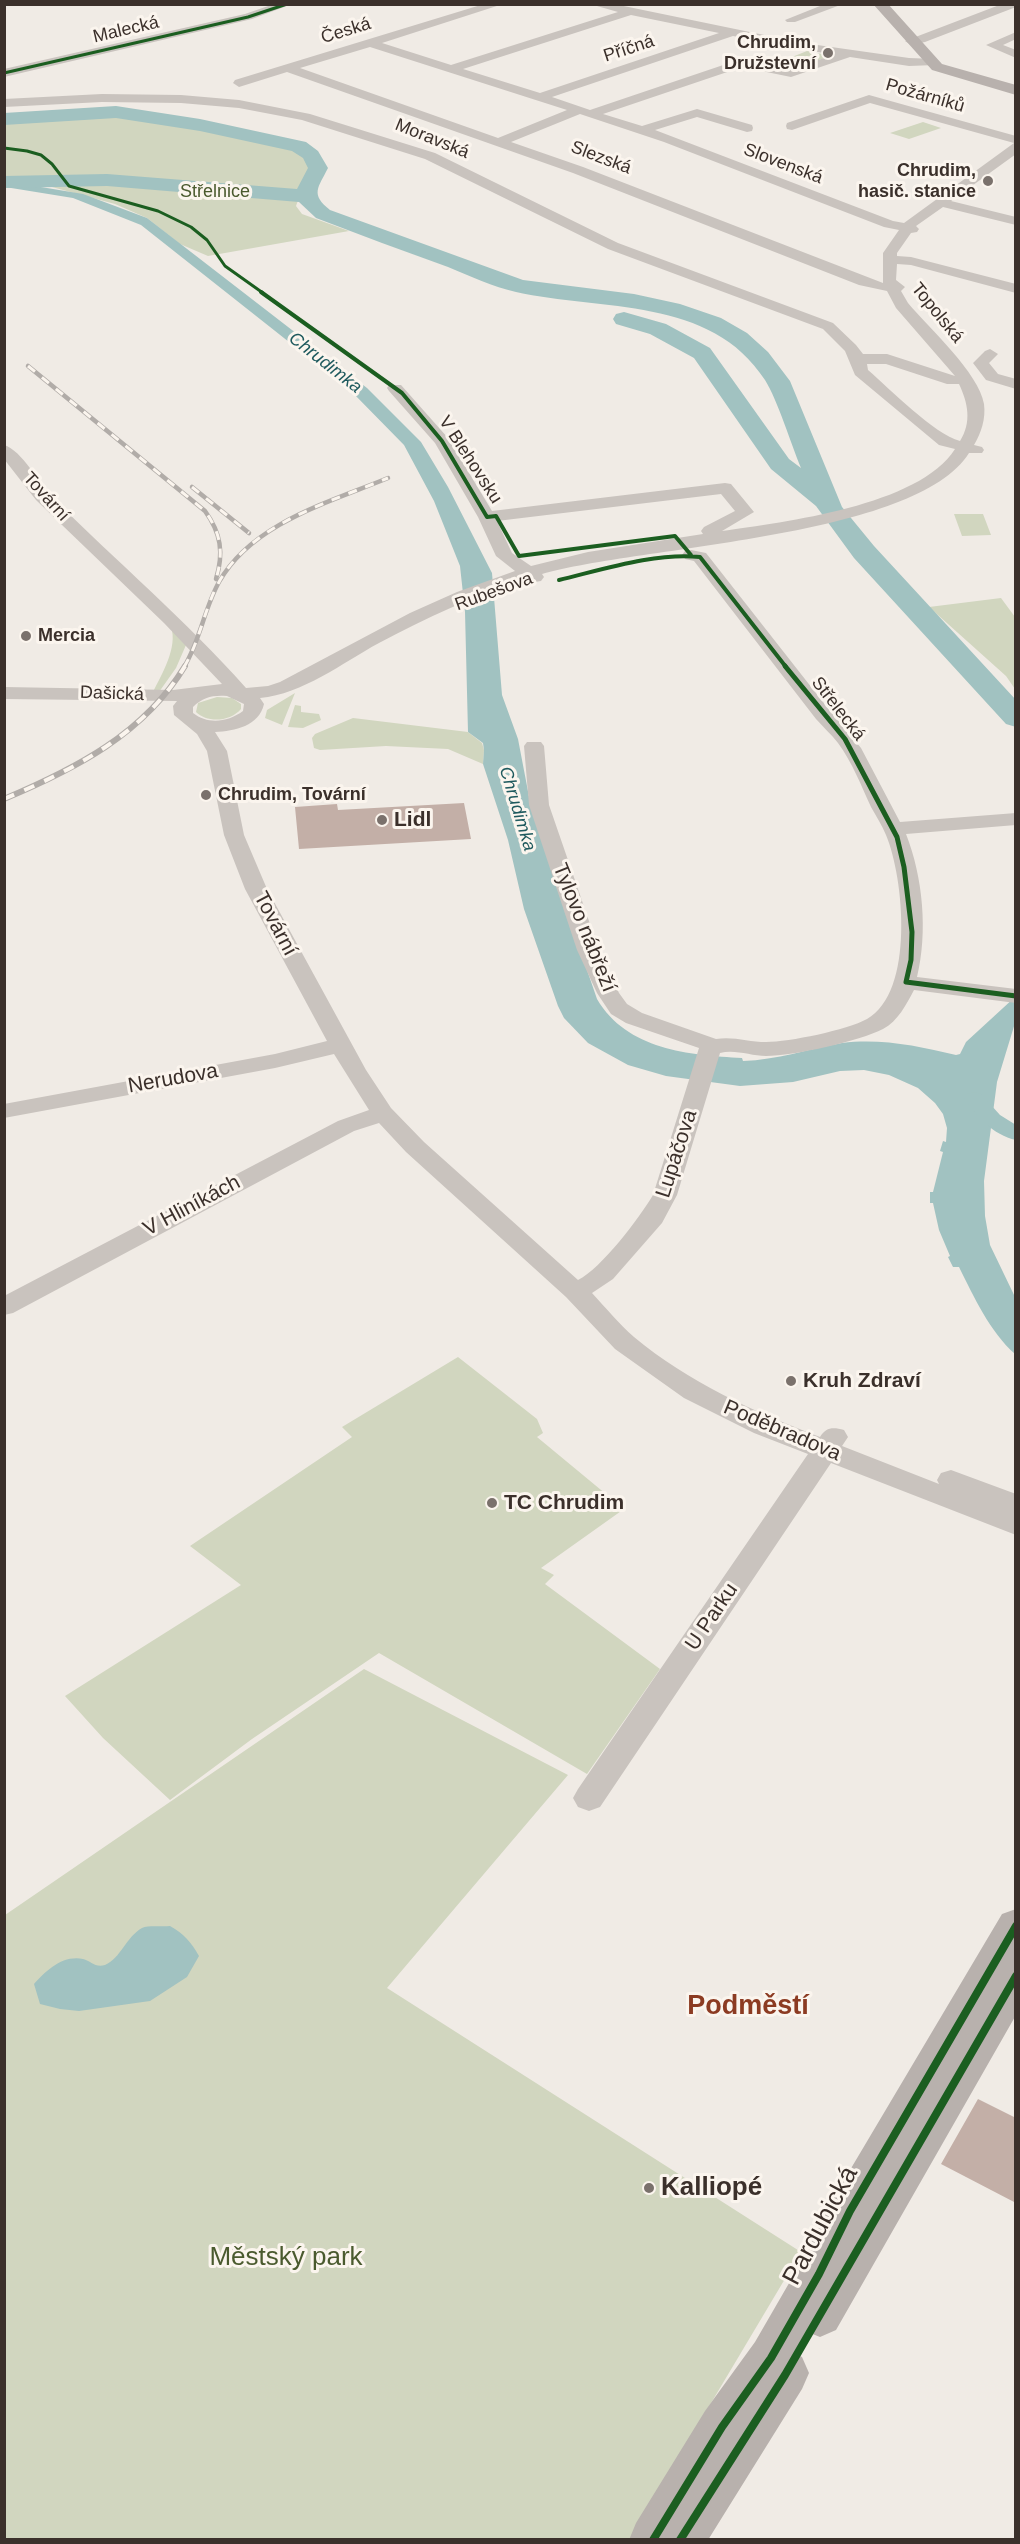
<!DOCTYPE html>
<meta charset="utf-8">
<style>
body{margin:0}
#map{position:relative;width:1020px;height:2544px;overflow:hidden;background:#f0ebe5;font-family:Helvetica,sans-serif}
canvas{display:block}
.frame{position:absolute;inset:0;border:6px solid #3b302b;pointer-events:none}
</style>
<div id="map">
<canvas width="1020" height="2544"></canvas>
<div class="frame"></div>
</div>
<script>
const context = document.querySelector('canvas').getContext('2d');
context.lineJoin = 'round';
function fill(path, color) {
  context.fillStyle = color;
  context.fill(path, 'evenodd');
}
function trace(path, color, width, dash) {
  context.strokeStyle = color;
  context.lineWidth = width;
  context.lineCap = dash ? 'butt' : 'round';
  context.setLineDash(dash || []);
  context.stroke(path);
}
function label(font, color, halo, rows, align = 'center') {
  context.font = font + ' Helvetica,sans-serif';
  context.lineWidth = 6;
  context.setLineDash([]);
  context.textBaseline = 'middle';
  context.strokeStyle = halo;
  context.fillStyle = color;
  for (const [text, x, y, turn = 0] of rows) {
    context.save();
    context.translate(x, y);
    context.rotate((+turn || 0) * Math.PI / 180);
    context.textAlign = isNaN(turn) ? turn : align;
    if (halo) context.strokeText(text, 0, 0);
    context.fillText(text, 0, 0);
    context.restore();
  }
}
const green = new Path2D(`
 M807,51l25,5 -37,11v4l-30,-7 12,-1z
 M107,116l60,6 109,18 30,10 6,10 -16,46 6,8 47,17 -141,25 -28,-12 -33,-26 -32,-14 -63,-17 -47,-6v-58z
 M923,122l18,6 -32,11 -19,-6z
 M954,514h29l8,21 -29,1z
 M1001,598l14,19v72l-9,-13 -77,-69z
 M171,627l15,18 -10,23 -17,24h-6c9,-18 25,-45 18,-65z
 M295,693l-13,32 -17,-7 2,-8z
 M217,697l15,1 9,6v5c-11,13 -34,14 -45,3l2,-9z
 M295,705l6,1v6l18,2 2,6 -18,8 -15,-1z
 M353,718l115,14 14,11 2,7 -1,14 -35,-15 -62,-3 -66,4 -6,-2 -2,-10 3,-4z
 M458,1357l79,62 6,14 -6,4 87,72 -83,59 13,7 -9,9 115,85 -73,105 -208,-121 -127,86 -82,61 -67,-62 -38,-42 176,-111 -51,-39 162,-109 -10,-10z
 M364,1669l204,106 -181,213 414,264 -171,287 -625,1v-625z`);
const water = new Path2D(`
 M5,181l78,13 64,24 220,170 54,54 27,45 44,86 10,122 16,44 13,68 66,192c30,51 92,56 145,59l1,3c34,-1 65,-12 99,-18 38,-5 77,3 114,12l4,-1 6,-12 49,-45v26l-18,59 -13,99 1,35 5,29 25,52v57c-25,-22 -41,-57 -56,-87h-6l-5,-10 2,-1 -11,-26 -6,-27h-3v-11h3l10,-40 -3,-1 3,-10 3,1 1,-14 -4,-14 -8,-11 -17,-15 -29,-13 -25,-5 -24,1 -47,11 -53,4 -74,-10 -38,-11 -40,-22 -24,-25 -6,-12 -34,-97 -16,-69 -25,-76 1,-14 -1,-7 -15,-11 -3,-120 -5,-46 -26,-65 -30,-56 -53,-54 -210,-166 -68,-27 -68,-11z
 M170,1926c14,8 21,16 29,30l-12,21 -37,24 -71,10 -19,-2 -20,-5 -6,-20c12,-13 28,-29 49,-25 8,2 12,9 22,6 16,-7 21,-28 37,-37 6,-3 20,-1 28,-2z`);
const canal = new Path2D(`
 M974,1092l7,2 19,21 16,10v15c-23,-5 -40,-24 -52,-42l3,-4z`);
const river = new Path2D(`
 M116,106l84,13 106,23 12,9 10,17c-10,20 -18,26 2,42l193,70 111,14 46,10 41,14 26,15 21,19 22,29 52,126 32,39 142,154v27l-10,-3 -152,-166 -38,-52 -45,-37 -77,-111 -44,-24 -34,-10 -3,-5 3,-5 8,-2 42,12 44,24 79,111 12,9c-10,-24 -23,-67 -36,-88 -54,-84 -164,-69 -249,-88 -23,-5 -46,-16 -68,-25 -44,-16 -88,-32 -132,-49l-17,-16 -192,-16 -103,2v-12l103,-2 190,15 11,-21 -5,-10 -11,-7 -92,-20 -84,-13 -112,7v-12z`);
const building = new Path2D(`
 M464,803l7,36 -172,10 -4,-42 42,-3 1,6z
 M978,2099l38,19v85l-75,-39z`);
const minor = new Path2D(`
 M274,4h18l-40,15 -248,58v-8l241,-55z
 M484,4h19l-121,39 69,22 167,-53 -28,-8h24l189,39 106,15 26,1v6l-26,1 -59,-9 -59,20 -49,-10 -139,47 39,12 55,-17 55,16 1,3 -1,3 -5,1 -50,-15 -42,13 238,91 11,2 110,-80 -144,-40 -78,27 -5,-1 -1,-3 1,-3 82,-28 147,41v18l-65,47 65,16v8l-73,-18 -27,19 3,3 -2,3 -6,1 -14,20v3l14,1 105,27v9l-105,-28 -14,-1 -1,16 9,7 -4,4 7,12c21,25 71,70 76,101 2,15 -3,29 -10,41l8,2 2,3 -2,3h-13c-53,85 -329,93 -427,121l2,3 -3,4 -6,1 -9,-3c-51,16 -100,39 -147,64 -37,20 -76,51 -119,55l4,6c-5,22 -29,27 -49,28l12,19 17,84 23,54 99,181 25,38 33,34 154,138c23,-11 62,-63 75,-85l46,-147 -73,-25 -15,-9 -14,-21 -20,-43 -48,-145 -5,-59 3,-4h14l3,4 5,59 50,145 20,43 8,11 15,9 74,26c17,-3 33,3 50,3 23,0 81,-12 101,-23 48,-27 37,-141 19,-184 -4,-10 -10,-19 -15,-28 -10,-22 -19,-45 -33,-64 -7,-9 -15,-16 -22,-24l-122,-158 -9,-2 -3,-4 3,-4 6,-1 15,3 124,158 31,37 39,74 116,-9v12l-110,9c17,43 22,98 11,143l99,12v14l-102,-13c-8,15 -16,31 -31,39 -23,12 -90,27 -117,27 -15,0 -31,-7 -46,-3l-43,142 -15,28 -49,56 -21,14c14,15 27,31 42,44 54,45 120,75 186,100 6,-10 13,-10 24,-7l4,7 -6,9 97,38 -2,-4 4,-7 10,-3 65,24v41l-185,-72 -231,344 -11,4 -11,-4 -5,-9 5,-9 230,-335 -54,-21 -70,-35 -69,-49 -49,-52 -160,-145 -27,-29 -25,8 -341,182 -9,2v-19l334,-175 31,-11 -35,-56 -59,14 -271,50v-14l271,-50 52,-13 -82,-152 -21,-54 -17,-84 -10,-17 -23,-19 -1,-9 4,-5 -173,-2v-12l169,3 49,-6 -58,-61 -128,-123 -32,-41v-14c18,5 36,40 49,53 64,64 133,122 193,190l22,-2 12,-4 130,-69 47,-21 58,-21 -19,-15 -18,-39 -43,-74 -46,-52 -2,-3 2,-3h12l47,53 44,73 233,-28 6,1 23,28 -32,19c62,-9 197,-25 233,-82l-16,-4 -84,-70 -10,-24 -22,-22 -215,-80 -183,-90 -123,-39 -63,-12 -58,-5 -79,-1 -98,5v-8l98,-5 79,1 58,5 71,14 125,39 183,90 215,80 23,22 7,9h24l68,22 -59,-68 -9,-17 -28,-6 -286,-112 -286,-101 -48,15 -6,-4 2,-3zM631,15l88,18 -179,60 -77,-24zM733,36l101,19 -44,14 -49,-10 -151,51 -38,-13zM370,47l197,63 -69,28 -198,-70zM580,114l84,28 220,85 15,3 -16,23v30l-300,-116 -72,-25zM867,364h19l61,20h12c9,19 13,38 1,57 -26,-7 -70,-52 -92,-71zM721,494l14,17 -31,16 -3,4 2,3 -115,18 -57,14 -19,-13 -15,-32zM227,696l17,8 -1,7c-15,11 -35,14 -50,2v-6c10,-10 20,-12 34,-11z
 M825,4h18l-48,18h-8l-2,-2z
 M1002,4h14v3l-91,35 -14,3 -6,-4z
 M1016,32v7l-13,6 13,5v8l-30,-13z
 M990,349l8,5 -9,9 9,11 18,5v10l-30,-9 -13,-17 12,-12z`);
const major = new Path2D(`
 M873,4h15l54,60 74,21v10l-84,-25z
 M1016,1909v106l-180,315 -16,7 -10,-4 -12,22 4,2 7,16 -7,16 -94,151h-79l7,-17 69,-112 50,-69 48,-83 31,-62 168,-283z`);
const railFar1 = new Path2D(`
 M28,366l177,145c16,22 19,42 11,68
 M192,487l57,46
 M184,667c16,-26 20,-58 35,-85 33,-59 111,-80 169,-104`);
const rail = new Path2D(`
 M4,799c71,-30 140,-65 181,-133`);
const cyclewayFar3 = new Path2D(`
 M4,73l244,-56 39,-13
 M4,148l23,3 14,4 11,9 17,22 89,25 33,16 16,13 18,26 38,27`);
const cyclewayFar2 = new Path2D(`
 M261,292l141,101 40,48 45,76 9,-1 23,40 156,-20 16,19
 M559,580c42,-10 98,-28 141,-23l86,110`);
const cyclewayFar1 = new Path2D(`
 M785,666l60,73 52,98 7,30 8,65 -1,28 -5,22 110,14`);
const cycleway = new Path2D(`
 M653,2540l69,-113 49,-69 48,-84 31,-63 166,-285
 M680,2540l105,-165 231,-399`);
const markers = [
 [828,53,6,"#7a716c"],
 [988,181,6,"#7a716c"],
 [26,636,6,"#7a716c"],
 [206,795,6,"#7a716c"],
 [382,820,6,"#7a716c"],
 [791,1381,6,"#7a716c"],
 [492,1503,6,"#7a716c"],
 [649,2188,6,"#7a716c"]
];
const farStreetnames = [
 ["Malecká",126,30,-13],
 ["Česká",346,31,-17],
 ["Příčná",629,49,-18],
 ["Požárníků",925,96,16],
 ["Moravská",432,139,22],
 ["Slezská",601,158,21],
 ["Slovenská",783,164,21],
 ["Topolská",937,313,51],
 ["V Blehovsku",470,460,57],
 ["Tovární",46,497,48],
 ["Rubešova",494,592,-20],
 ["Dašická",112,694,2],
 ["Střelecká",838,709,52]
];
const farPoinames = [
 ["Chrudim,",816,43],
 ["Družstevní",816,64],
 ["Chrudim,",976,171],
 ["hasič. stanice",976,192],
 ["Mercia",38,636,"left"],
 ["Chrudim, Tovární",218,795,"left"]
];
const farParknames = [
 ["Střelnice",215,192]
];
const farWaternames = [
 ["Chrudimka",325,363,38],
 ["Chrudimka",517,809,73]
];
const poiNames = [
 ["Lidl",394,820],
 ["Kruh Zdraví",803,1381],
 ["TC Chrudim",504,1503]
];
const streetNames = [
 ["Tovární",275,924,62],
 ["Tylovo nábřeží",584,928,68],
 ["Nerudova",173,1079,-10],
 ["Lupáčova",677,1154,-72],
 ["V Hliníkách",192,1206,-28],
 ["Poděbradova",782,1431,23],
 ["U Parku",712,1617,-56]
];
const nearPoinames = [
 ["Kalliopé",661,2188]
];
const nearStreetnames = [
 ["Pardubická",821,2226,-62]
];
const nearParknames = [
 ["Městský park",286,2258]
];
const nearNeighbourhoodnames = [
 ["Podměstí",748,2007]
];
fill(green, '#d1d6bf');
fill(water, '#a1c2c1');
fill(canal, '#a1c2c1');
fill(river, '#a1c2c1');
fill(building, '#c3afa7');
fill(minor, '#c9c3be');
fill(major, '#b8b1ad');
trace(railFar1, '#b1aca8', 4.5);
trace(rail, '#b1aca8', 6);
trace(railFar1, '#fbf5ee', 3, [9]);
trace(rail, '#fbf5ee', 4, [11]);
trace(cyclewayFar3, '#1b5e20', 3);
trace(cyclewayFar2, '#1b5e20', 4);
trace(cyclewayFar1, '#1b5e20', 5);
trace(cycleway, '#1b5e20', 8);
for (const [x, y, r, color] of markers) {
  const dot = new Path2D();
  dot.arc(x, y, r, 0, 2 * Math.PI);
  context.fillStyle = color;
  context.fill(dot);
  trace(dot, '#fbf5ee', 2);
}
label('18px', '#3b302b', '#fbf5ee', farStreetnames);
label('bold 18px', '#3b302b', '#fbf5ee', farPoinames, 'right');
label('18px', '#4a5a2e', '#fbf5ee', farParknames);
label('italic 18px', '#1f5a5e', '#fbf5ee', farWaternames);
label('bold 21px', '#3b302b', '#fbf5ee', poiNames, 'left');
label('21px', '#3b302b', '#fbf5ee', streetNames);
label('bold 26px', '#3b302b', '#fbf5ee', nearPoinames, 'left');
label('26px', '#3b302b', '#fbf5ee', nearStreetnames);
label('26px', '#4a5a2e', '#fbf5ee', nearParknames);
label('bold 27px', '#8c3b22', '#fbf5ee', nearNeighbourhoodnames);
</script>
